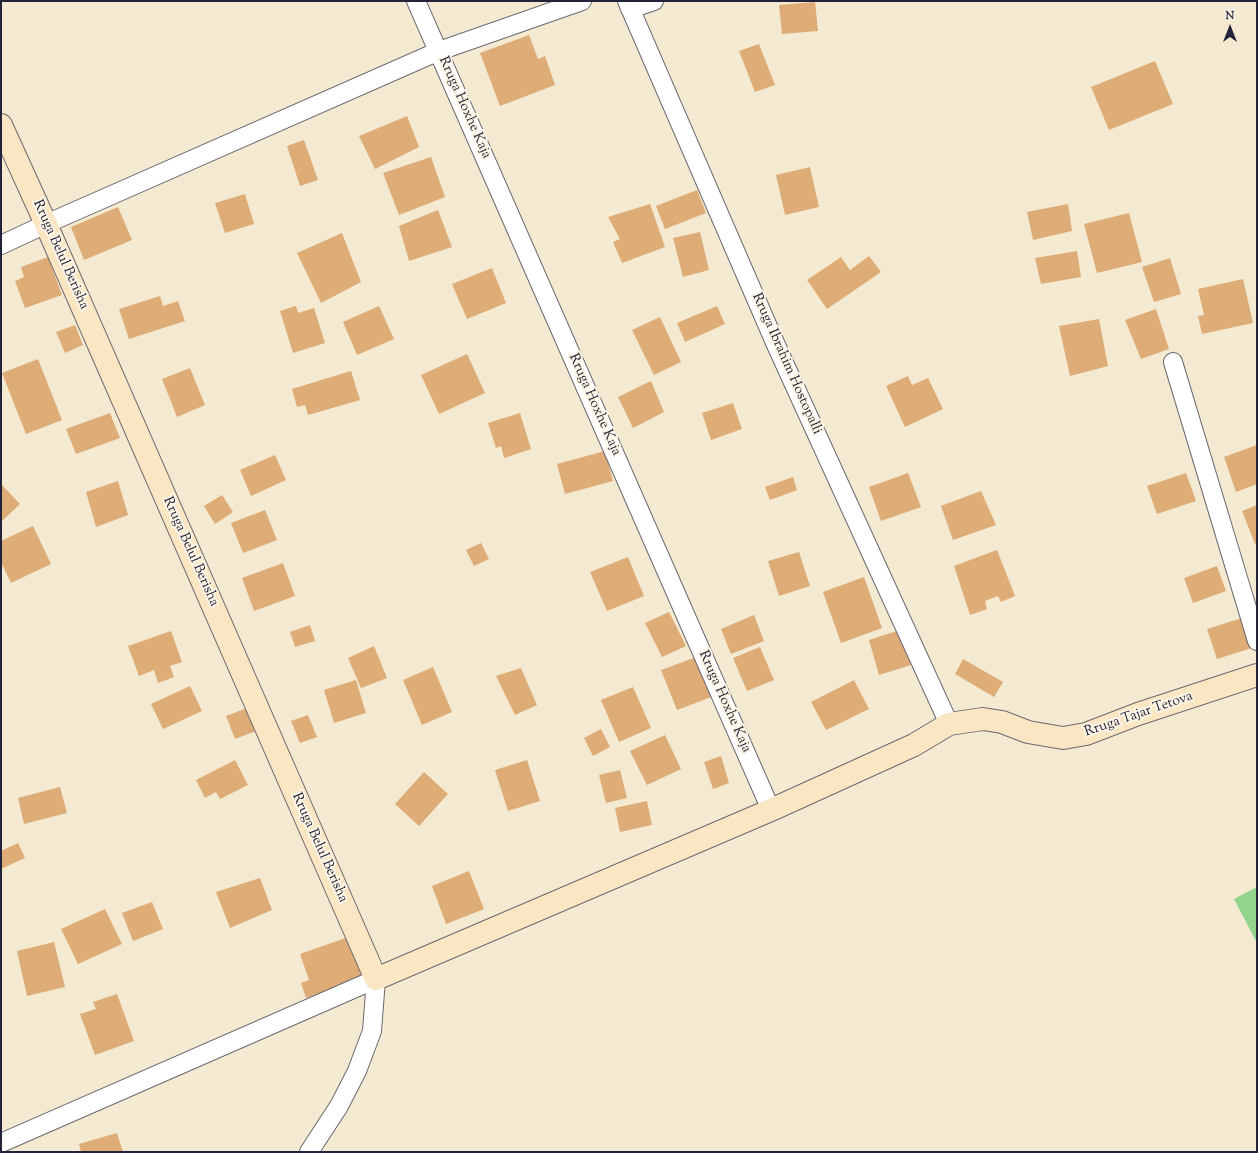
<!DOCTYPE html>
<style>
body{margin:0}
#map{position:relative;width:1258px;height:1153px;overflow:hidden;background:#f3ead1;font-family:"Sorts Mill Goudy",serif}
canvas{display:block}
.frame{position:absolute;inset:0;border:2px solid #22223b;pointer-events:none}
.north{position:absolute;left:1210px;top:8px;width:40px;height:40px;-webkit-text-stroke:3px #fcf5e5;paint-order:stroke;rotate:0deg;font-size:11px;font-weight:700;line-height:16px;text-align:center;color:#22223b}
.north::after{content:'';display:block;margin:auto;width:14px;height:18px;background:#22223b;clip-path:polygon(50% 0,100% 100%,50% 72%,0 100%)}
</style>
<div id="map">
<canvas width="1258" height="1153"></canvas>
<div class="frame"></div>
<div class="north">N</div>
</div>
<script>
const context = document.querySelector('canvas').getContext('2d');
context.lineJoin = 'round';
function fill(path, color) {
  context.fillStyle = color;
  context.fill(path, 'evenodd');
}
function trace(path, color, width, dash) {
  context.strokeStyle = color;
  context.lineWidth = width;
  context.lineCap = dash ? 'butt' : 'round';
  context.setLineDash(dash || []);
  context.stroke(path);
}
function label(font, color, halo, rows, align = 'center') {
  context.font = font + ' "Sorts Mill Goudy",serif';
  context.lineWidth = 4;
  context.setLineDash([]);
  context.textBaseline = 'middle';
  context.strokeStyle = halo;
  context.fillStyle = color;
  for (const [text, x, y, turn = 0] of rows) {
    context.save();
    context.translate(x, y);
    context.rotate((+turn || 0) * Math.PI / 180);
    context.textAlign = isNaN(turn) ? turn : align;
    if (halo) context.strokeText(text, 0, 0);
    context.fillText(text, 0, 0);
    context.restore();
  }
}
const green = new Path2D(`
 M1257,887v56l-23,-44z`);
const building = new Path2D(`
 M815,2l3,29 -36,3 -3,-29z
 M529,35l9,24 7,-3 10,29 -55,21 -20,-53z
 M759,44l16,41 -20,7 -16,-41z
 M1155,61l18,43 -64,26 -18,-43z
 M407,116l12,31 -44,22 -16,-33z
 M304,140l14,40 -18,6 -13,-40z
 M431,157l14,40 -46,18 -16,-42z
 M810,167l9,40 -34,8 -9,-40z
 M697,190l9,23 -41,16 -9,-23z
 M245,194l9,30 -29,9 -10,-30z
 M650,204l15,43 -43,16 -9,-21 7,-3 -12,-22z
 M1068,204l4,27 -39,9 -6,-28z
 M118,207l14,33 -48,20 -13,-33z
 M438,210l14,37 -43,14 -10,-35z
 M1129,213l13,49 -45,11 -13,-49z
 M700,232l9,38 -26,7 -10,-39z
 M342,233l19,49 -40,21 -24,-50z
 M1077,251l4,26 -40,7 -6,-26z
 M869,256l12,16 -54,37 -20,-29 34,-23 9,13z
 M48,257l14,38 -37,13 -10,-27 9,-4 -3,-10z
 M1170,258l11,36 -27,8 -12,-35z
 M492,268l14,35 -39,16 -15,-35z
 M1243,279l10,44 -51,11 -4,-18 6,-1 -6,-26z
 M160,296l3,10 15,-5 7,20 -56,18 -10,-30z
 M296,306l2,7 16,-5 11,35 -32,10 -13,-42z
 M379,306l15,33 -37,16 -14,-33z
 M717,306l8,18 -40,18 -8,-19z
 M1156,309l13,40 -28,10 -16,-39z
 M660,317l21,45 -27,13 -22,-45z
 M1099,319l9,47 -38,10 -11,-50z
 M75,325l8,20 -18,8 -9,-21z
 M467,354l18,39 -46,21 -18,-39z
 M38,359l24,61 -36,14 -24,-61z
 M190,368l15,37 -28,12 -15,-38z
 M351,371l9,29 -52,15 -3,-10 -8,2 -5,-18z
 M908,376l4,9 16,-7 15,31 -38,18 -19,-41z
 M651,381l13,31 -31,16 -15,-31z
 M733,403l9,26 -31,11 -9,-27z
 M110,413l10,25 -44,16 -10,-25z
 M520,413l11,36 -27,9 -3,-12 -5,2 -8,-25z
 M1257,445v39l-21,8 -12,-35z
 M605,451l8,30 -48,13 -8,-30z
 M275,455l11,25 -35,16 -11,-26z
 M908,473l13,34 -40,14 -12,-34z
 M1186,473l10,28 -39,13 -10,-28z
 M793,477l4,13 -27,10 -5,-13z
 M118,481l10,34 -32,12 -10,-35z
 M1,484l19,20 -19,18z
 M981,491l15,34 -43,15 -12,-34z
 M222,495l11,17 -18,12 -11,-18z
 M1257,505v38l-2,1 -13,-33z
 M265,510l12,30 -34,13 -12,-30z
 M33,526l18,38 -40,19 -10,-21v-21z
 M481,543l8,16 -15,7 -8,-16z
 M997,550l18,46 -14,6 -3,-6 -13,5 2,8 -17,6 -16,-49z
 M799,552l11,34 -31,10 -11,-35z
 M628,557l16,39 -37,15 -17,-39z
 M283,563l12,33 -41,15 -12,-33z
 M1217,566l9,25 -33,12 -9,-25z
 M864,577l18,51 -41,15 -18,-51z
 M669,612l17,34 -24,11 -17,-34z
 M754,615l10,26 -33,13 -10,-25z
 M1245,617l10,30 -38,12 -10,-30z
 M310,625l5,16 -20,6 -5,-15z
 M900,630l11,35 -32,10 -10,-35z
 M171,631l11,31 -12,4 4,11 -16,6 -4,-13 -15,6 -11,-30z
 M374,646l13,32 -26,10 -13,-30z
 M760,647l14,33 -27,11 -14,-33z
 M699,656l15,40 -37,14 -16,-40z
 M963,659l40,23 -9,15 -39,-23z
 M433,667l19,45 -30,13 -19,-45z
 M521,668l16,37 -22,10 -19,-39z
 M356,680l10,33 -32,10 -10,-33z
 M854,680l15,29 -43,21 -15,-28z
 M190,686l12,25 -39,18 -12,-25z
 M633,687l18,41 -32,14 -18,-42z
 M247,708l9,23 -21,8 -9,-23z
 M308,715l9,22 -17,6 -9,-22z
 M601,729l9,18 -17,9 -9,-18z
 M665,735l16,34 -34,16 -17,-34z
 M721,756l8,27 -16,6 -9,-27z
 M235,760l13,25 -28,14 -4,-7 -11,6 -9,-18z
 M527,760l13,41 -32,10 -13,-41z
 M620,770l7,28 -21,5 -7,-28z
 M424,772l24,22 -29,32 -24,-22z
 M60,787l7,26 -43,11 -6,-26z
 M647,801l5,24 -32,7 -5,-24z
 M18,843l7,15 -24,11v-18z
 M469,871l15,38 -38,15 -14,-38z
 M260,878l12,32 -42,18 -14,-36z
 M152,902l11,27 -30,12 -11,-28z
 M105,909l17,35 -44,20 -17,-35z
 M351,936l14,41 -59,21 -5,-15 8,-3 -9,-26z
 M54,942l11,45 -38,9 -10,-45z
 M117,994l17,47 -39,14 -15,-41 16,-5 -3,-7z
 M117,1133l6,19h-42l-2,-8z`);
const street = new Path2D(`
 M416,1l355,809
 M627,1l149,344 173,379
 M630,9l24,-8
 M1,245l45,-21 393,-173 143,-50
 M1173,362l84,279
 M1,1143l375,-164 -4,52 -15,40 -18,35 -30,46`);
const secondary = new Path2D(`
 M1,125l45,99 330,755 395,-169 143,-65 35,-21 34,-5 19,3 26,10 35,6 23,-4 52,-20 119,-39`);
const streetNames = [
 ["Rruga Hoxhe Kaja",464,108,66],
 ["Rruga Belul Berisha",60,255,66],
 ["Rruga Ibrahim Hostopalli",786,364,66],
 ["Rruga Hoxhe Kaja",594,405,66],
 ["Rruga Belul Berisha",190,552,66],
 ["Rruga Hoxhe Kaja",724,702,66],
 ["Rruga Tajar Tetova",1139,715,-19],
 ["Rruga Belul Berisha",319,848,66]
];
fill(green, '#92d48c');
fill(building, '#deac76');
trace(street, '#6b6870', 20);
trace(secondary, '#6b6870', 24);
trace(street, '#fff', 18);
trace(secondary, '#fbe6c4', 22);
label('14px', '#22223b', '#fcf5e5', streetNames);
</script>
